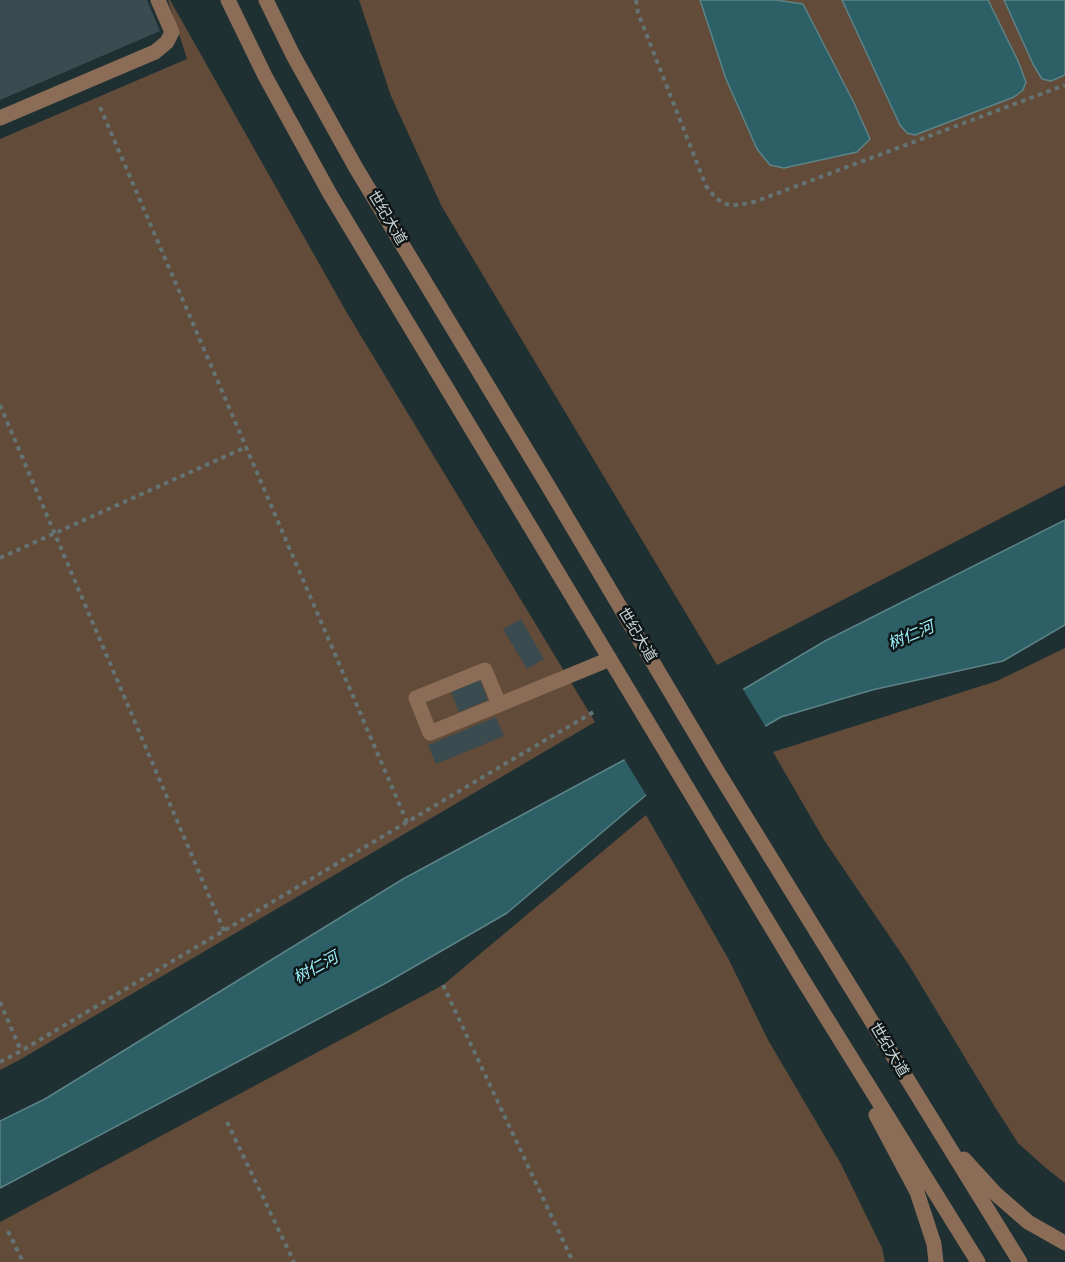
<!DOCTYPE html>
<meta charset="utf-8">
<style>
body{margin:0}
canvas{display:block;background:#1f3032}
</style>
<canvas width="1065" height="1262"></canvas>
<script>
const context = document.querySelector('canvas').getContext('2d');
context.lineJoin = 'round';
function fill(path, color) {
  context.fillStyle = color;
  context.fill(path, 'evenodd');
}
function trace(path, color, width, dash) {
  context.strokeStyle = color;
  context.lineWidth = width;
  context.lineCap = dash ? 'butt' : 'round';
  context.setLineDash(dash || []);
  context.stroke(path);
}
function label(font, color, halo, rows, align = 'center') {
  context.font = font + ' Lora,"Noto Sans SC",serif';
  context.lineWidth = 5;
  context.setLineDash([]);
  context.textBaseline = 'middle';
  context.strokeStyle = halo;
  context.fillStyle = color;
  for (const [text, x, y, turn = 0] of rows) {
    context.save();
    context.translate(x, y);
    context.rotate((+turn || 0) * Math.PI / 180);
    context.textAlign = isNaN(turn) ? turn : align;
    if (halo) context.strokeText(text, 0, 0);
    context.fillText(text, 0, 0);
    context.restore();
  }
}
const green = new Path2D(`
 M168,0h2l177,313 248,409 -574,337 -21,11v-931l187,-80z
 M359,0h706v485l-348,180 -275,-458 -51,-111z
 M1065,648v535l-18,-14 -29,-26 -23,-36 -88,-145 -83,-122 -51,-88 224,-71z
 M646,815l83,145 39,80 73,124 41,84 3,14h-885v-40l443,-237z`);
const water = new Path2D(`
 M700,0h76l27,4 51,99 16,36 -13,13 -73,16 -14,-3 -13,-16 -31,-70z
 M842,0h146l30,61 8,21 -3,8 -9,7 -99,38 -8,-2 -7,-8z
 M1004,0h61v75l-14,6 -9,-2 -9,-15z
 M1065,520v105l-62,36 -131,29 -91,27 -135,78 -139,118 -123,71 -384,204v-67l45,-22 358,-220 221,-119 201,-119z`);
const pier = new Path2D(`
 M741,686l26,43 -119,69 -25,-41z`);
const building = new Path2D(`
 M0,0h147l13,31 -160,69z
 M521,619l23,40 -17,10 -24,-40z
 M480,680l8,20 -29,12 -8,-20z
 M496,717l8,19 -68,28 -8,-19z`);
const path = new Path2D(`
 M636,0l2,13 68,173c17,22 22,21 48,16l311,-117
 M100,107l307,715
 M0,405l224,526
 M0,558l246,-111
 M443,985l130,277
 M0,1002l21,49
 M0,1062l21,-11 499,-296 77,-45
 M227,1122l67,140
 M8,1231l15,31`);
const minor = new Path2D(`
 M228,0l37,76 65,118 473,786 175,282
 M266,0l27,55 63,113 191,316 171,288 302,490
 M0,118l155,-66 12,-10 5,-10 -14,-32
 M499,704l-14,-34 -69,28 14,35 180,-74
 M876,1115l41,77 17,52 2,18
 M964,1159l32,35 32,28 37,21`);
const streetNames = [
 ["世纪大道",387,218,59],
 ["世纪大道",637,635,59],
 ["世纪大道",889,1050,59]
];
const waterNames = [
 ["树仁河",911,636,-23],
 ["树仁河",316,968,-29]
];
fill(green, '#624b39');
fill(water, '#2d6066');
trace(water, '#5c8387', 1.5);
fill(pier, '#1f3032');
fill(building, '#3a4c4f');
trace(path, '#647374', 4, [4.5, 4.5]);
trace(minor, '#8b6c56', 15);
label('15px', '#cad4d5', '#0f1617', streetNames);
label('italic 16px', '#9cf3fd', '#0f1617', waterNames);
</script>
